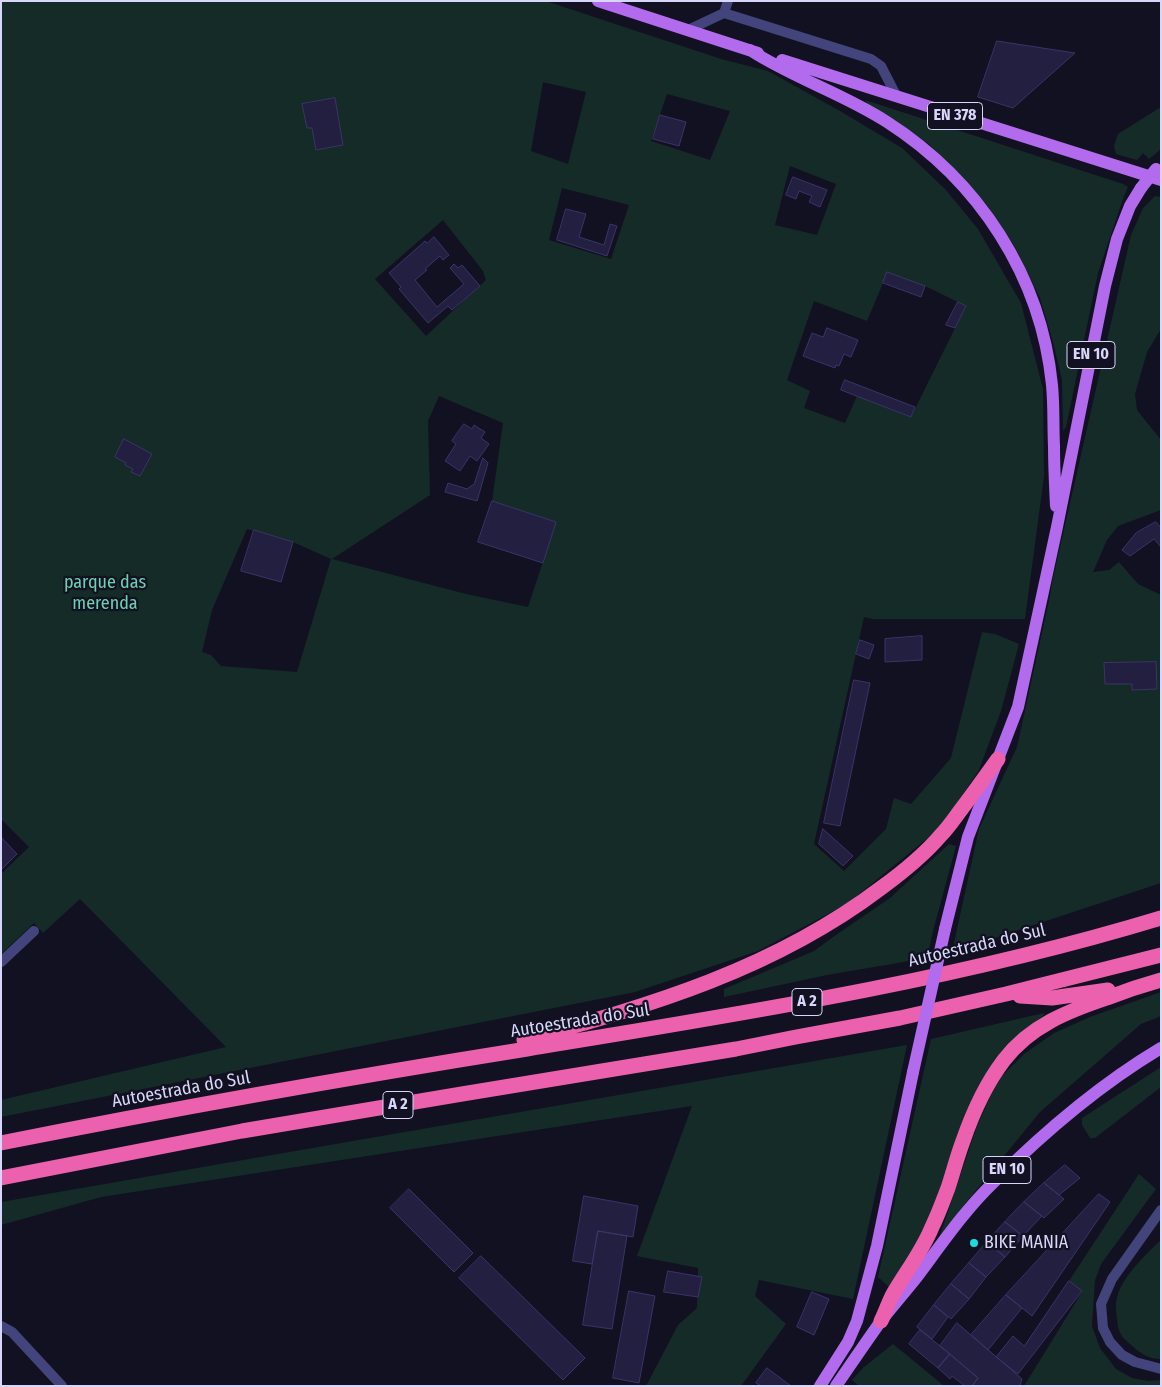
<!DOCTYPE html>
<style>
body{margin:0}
#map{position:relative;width:1162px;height:1387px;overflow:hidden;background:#121122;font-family:"Fira Sans Condensed",sans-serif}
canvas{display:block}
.frame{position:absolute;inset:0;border:2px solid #d8d6fa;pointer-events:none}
</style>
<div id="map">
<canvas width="1162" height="1387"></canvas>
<div class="frame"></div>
</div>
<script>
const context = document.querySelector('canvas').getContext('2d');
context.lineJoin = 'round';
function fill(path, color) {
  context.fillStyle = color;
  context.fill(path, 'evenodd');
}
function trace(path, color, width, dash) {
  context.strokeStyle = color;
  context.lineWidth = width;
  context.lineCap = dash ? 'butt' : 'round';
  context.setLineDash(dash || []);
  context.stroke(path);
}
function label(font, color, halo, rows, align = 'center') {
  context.font = font + ' "Fira Sans Condensed",sans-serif';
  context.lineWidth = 4.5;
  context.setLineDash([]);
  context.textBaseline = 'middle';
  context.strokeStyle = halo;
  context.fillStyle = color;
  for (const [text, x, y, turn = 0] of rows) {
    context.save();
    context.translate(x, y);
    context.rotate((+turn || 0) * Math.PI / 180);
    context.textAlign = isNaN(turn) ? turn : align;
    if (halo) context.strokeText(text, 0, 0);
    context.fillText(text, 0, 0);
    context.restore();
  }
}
const green = new Path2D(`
 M1,1h545l175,58 47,12 72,40 62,37 44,42 32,39 43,74 22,86 1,87 -19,143h-152l-9,-2 -50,227 30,27 42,-42 8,-31 17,6 40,-46 31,-126 13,2 24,10 -18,67 -22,59 -34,51 -16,16 -82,67 -89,47 -123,41 -634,125v-17l225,-53 -146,-148 -37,34 -9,-10 -33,31v-80l28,-27 -28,-28zM543,82l43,10 -18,72 -37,-13zM667,94l63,17 -20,49 -59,-19zM790,166l46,18 -19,51 -42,-10zM562,188l67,17 -18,54 -62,-19zM443,220l40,51 3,9 -60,56 -51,-57zM883,283l42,3 41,20 -55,111 -54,-21 -12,27 -41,-15 6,-17 -23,-11 27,-79 53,20zM439,396l64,27 -11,78 64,21 -28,85 -62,-13 -134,-35 98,-64 -2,-74zM247,529l46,13 38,17 -34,113 -76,-6 -10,-11 -9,-3 10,-42z
 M865,100l258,84 5,3 -4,9 -26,77 -32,154 -3,4 -1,-51 -9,-38 -13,-44 -25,-51 -28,-42 -26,-28 -32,-33 -61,-39z
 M1161,107v42l-12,10 -6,-6 -6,7 -21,-6 -2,-8 4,-12z
 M1155,196l6,1v132l-14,23 -12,42 2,16 24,30v70l-43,16 -11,14 -14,32 16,-2 10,-8 19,22 23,11v288l-209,69 27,-123 38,-82 33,-151 3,-18 78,-343 12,-27z
 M949,844l7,2 -23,85 -6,27 -100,17 -103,22v-8l90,-38 19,-14 57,-39z
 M1161,992v24l-20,8 -101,88 -76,93 -26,36 39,-115 16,-35 9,-15 22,-22 30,-21 36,-16z
 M1044,1013l-1,3 -35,27 -16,20 -7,13 -60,156 -35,56 -12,-11 53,-238z
 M907,1045l-54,254 -94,-19 -4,16 31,28 -45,62h-95l32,-61 19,-17 1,-40 -61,-12 55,-150 -591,91 -100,28v-23z
 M1161,1067v20l-66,51h-5l-8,-13v-7z
 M1139,1174l17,15 -55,75 -6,16 -3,46 8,22 16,21 16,9 16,3 13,-1v6h-137l58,-94 -13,-11z
 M1161,1240v119c-13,0 -21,-6 -31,-15 -10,-8 -12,-13 -13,-26 -1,-7 -2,-13 0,-20 4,-20 29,-44 44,-58z
 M893,1344l50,41 1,1h-85l-7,-6 12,-13z`);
const building = new Path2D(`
 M997,41l78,12 -62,55 -35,-11z
 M335,98l8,47 -27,5 -4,-22h-5l-5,-24z
 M660,115l26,7 -7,24 -26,-7z
 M793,177l34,13 -7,17 -11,-5 3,-6 -13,-5 -3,8 -10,-4z
 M566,209l20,5 -7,23 25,8 6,-21 7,2 -10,30 -50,-16z
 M434,237l15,18 -6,5 -3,-4 -15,13 2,1 -12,10 22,27 27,-23 -14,-16 4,-4 4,4 4,-3 18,21 -28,24 -4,-4 -20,17 -29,-34 2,-2 -12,-14 36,-32 2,2z
 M887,272l38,14 -4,11 -38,-14z
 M958,302l8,4 -11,22 -9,-3z
 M827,328l31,12 -7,17 -7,-3 -5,12 -3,-1 -1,3 -32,-12 9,-23 11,4z
 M845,380l70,27 -4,10 -70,-27z
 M464,424l8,5 2,-4 11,7 -4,6 8,6 -12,17 -7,-5 -10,15 -15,-10 11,-17 -4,-3z
 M124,439l28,15 -12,22 -9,-4 2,-3 -8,-4 1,-2 -11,-6z
 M483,458l5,5 -11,38 -32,-9 3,-9 19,6 7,-5z
 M492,501l64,21 -13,41 -65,-21z
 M1156,522l5,6v19l-7,-8 -24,17 -8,-6 14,-17z
 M254,530l39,12 -12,40 -40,-11z
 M922,636v24l-37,2v-23z
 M860,640l14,5 -5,14 -13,-5z
 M1156,662l1,27 -25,1v-6h-27l-1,-21z
 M854,680l16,3 -30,143 -16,-3z
 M823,829l30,27 -10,10 -24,-22z
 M1,837l16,17 -16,16z
 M1065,1165l15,13 -21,17 -15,-12z
 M1044,1183l20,16 -20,19 -20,-16z
 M409,1189l64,64 -19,19 -64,-64z
 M1099,1194l11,8 -78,114 -26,-21z
 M584,1196l54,10 -5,31 -35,-6 -6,33 -19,-3z
 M1024,1202l18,14 -19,20 -18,-14z
 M1005,1222l18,14 -18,21 -18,-15z
 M598,1231l29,5 -15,93 -29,-4z
 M987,1242l18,15 -19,20 -17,-14z
 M481,1256l104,102 -22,22 -104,-102z
 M969,1263l17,14 -17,22 -18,-15z
 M668,1271l34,6 -4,20 -34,-5z
 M1069,1281l13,10 -64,83 -22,-17 17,-21 11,10z
 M951,1284l18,15 -18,20 -17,-14z
 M629,1291l26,5 -16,87 -26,-5z
 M812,1292l17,7 -15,36 -17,-8z
 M1006,1295l16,13 -34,42 -17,-15z
 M934,1305l14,12 -16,22 -15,-12z
 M957,1323l65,56 -2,7h-48l6,-8 -38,-32z
 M920,1330l30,24 -12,14 -29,-24z
 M950,1354l28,24 -6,8h-7l-13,-10 -2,3 -12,-11z
 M767,1368l24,18h-30l-5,-3z`);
const street = new Path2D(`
 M724,13l4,-12
 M688,30l36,-17 147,46 10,7 16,31
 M1,962l33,-31
 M1161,1210l-49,69 -11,25 2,24 7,14 12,13 13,7 26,7
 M1,1326l11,6 50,54`);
const primary = new Path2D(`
 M598,1l160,52
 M750,50c43,28 94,44 137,72 92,59 154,154 165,263 2,20 1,40 2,61 0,20 1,40 2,60
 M782,60l379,120
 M945,929l23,-92 50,-130 39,-180 48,-241 12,-47 13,-33 11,-18
 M820,1386l28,-44 9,-21 20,-75 36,-174
 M836,1386c15,-22 30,-44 45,-65 12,-15 24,-29 36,-44 24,-32 47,-66 76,-94 51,-51 106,-98 168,-135`);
const highway = new Path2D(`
 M1020,996l32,2 56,-8
 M524,1040c128,-35 250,-71 357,-152 22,-16 43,-33 60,-53 7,-7 13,-16 19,-24 13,-17 25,-34 38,-52
 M1,1143c175,-35 351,-66 526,-94 213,-35 427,-68 634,-131
 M1,1178l241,-47 220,-37 274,-45 60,-12 104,-19 106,-24 155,-39
 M881,1321c4,-8 7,-17 11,-25 13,-23 30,-44 40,-69 6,-12 11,-26 16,-39 5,-15 9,-31 15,-47 10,-29 22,-56 41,-81 26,-34 64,-49 103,-62 18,-7 36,-13 54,-18`);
const primaryBridge = new Path2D(`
 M1141,188l15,-19
 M913,1072l32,-143`);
const markers = [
 [974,1243,5,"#1ddce0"]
];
const shields = [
 [955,116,55],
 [1091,355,48],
 [807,1002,30],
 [398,1105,30],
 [1007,1170,48]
];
const shieldNames = [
 ["EN 378",955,116],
 ["EN 10",1091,355],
 ["A 2",807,1002],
 ["A 2",398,1105],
 ["EN 10",1007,1170]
];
const parkNames = [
 ["parque das",105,583],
 ["merenda",105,604]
];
const streetNames = [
 ["Autoestrada do Sul",977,946,-13],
 ["Autoestrada do Sul",580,1021,-9],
 ["Autoestrada do Sul",181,1090,-10]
];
const poiNames = [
 ["BIKE MANIA",984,1243]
];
fill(green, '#152b28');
fill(building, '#231f40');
trace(building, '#3a3469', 1);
trace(street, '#42447b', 10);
trace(primary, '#b16bec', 12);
trace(highway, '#eb61ae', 15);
trace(primaryBridge, '#b16bec', 12);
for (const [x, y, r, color] of markers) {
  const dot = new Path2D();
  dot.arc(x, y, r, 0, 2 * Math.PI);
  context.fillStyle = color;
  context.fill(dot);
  trace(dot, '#121122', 2);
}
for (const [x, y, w] of shields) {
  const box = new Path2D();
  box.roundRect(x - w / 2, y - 13.5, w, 27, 4);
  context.fillStyle = '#121122';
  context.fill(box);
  trace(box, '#d8d6fa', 1);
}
label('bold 16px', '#d8d6fa', null, shieldNames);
label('18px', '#6cd1af', '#121122', parkNames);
label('18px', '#d8d6fa', '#121122', streetNames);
label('18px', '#d8d6fa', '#121122', poiNames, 'left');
</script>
